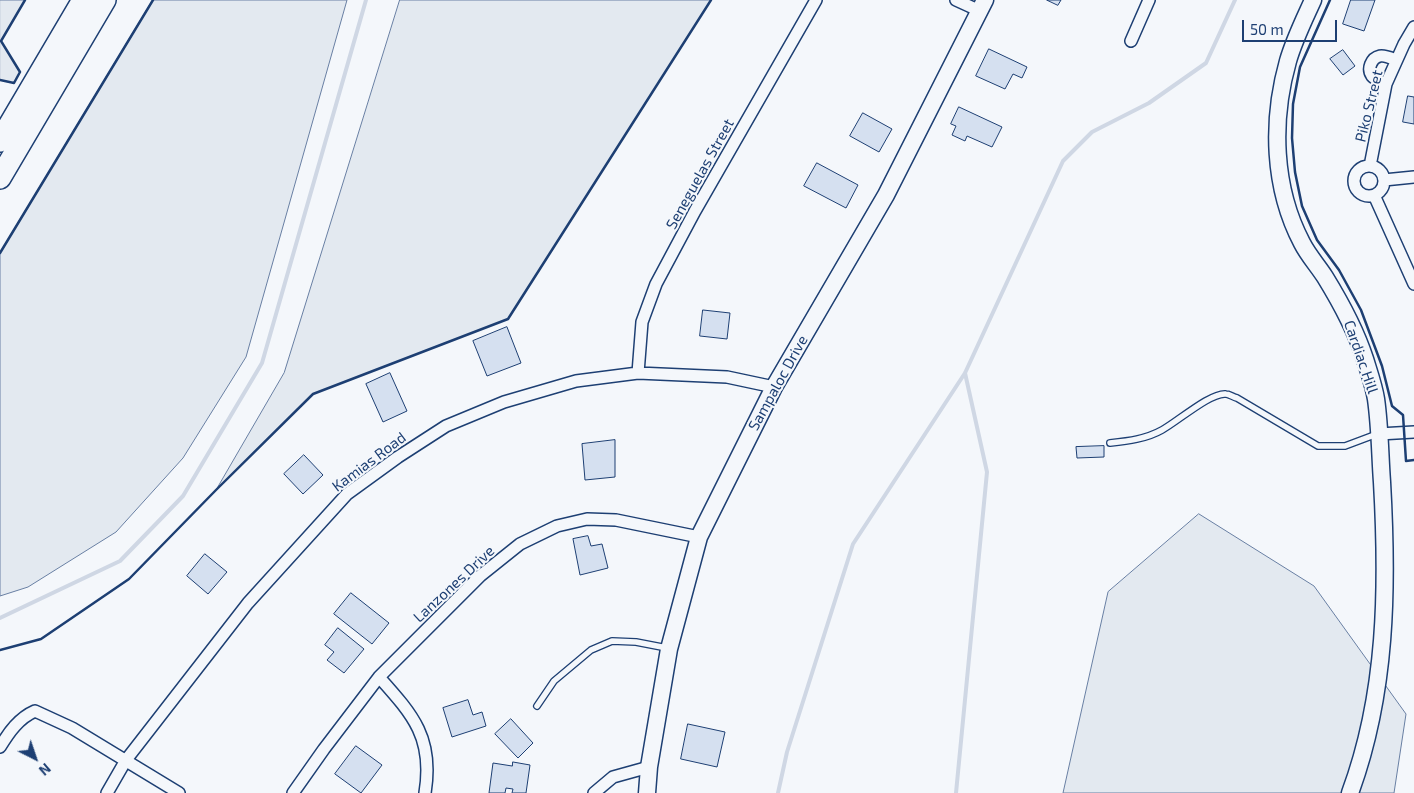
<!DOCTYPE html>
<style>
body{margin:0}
#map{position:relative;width:1414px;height:793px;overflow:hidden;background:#f4f7fb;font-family:"Exo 2",sans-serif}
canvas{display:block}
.north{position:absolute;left:10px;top:733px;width:50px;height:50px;-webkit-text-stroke:4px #f4f7fb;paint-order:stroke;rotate:139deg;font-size:14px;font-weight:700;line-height:20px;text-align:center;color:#1d3f73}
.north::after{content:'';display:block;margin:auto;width:18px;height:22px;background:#1d3f73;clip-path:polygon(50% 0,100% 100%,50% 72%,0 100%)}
.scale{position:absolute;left:1242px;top:20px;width:95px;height:22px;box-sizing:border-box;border:2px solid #1d3f73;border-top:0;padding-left:6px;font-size:15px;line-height:18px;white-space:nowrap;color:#1d3f73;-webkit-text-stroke:4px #f4f7fb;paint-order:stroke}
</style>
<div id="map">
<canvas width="1414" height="793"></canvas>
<div class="north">N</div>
<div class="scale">50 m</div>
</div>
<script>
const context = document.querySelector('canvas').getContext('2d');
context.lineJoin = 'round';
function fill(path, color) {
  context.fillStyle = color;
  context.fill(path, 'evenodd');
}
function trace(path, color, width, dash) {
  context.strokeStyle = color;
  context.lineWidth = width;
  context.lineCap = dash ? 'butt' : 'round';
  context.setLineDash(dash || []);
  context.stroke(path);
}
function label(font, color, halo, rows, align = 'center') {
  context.font = font + ' "Exo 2",sans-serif';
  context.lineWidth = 4;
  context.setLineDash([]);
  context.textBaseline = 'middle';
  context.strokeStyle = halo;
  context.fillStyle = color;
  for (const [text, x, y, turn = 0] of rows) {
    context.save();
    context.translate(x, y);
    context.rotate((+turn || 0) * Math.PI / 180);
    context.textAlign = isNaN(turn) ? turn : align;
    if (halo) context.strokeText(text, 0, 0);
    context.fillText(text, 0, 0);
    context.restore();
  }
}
const green = new Path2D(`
 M0,0h25l-24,41 19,31 -6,11 -14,-3z
 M153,0h194l-101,357 -63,101 -67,74 -88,55 -28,9v-343z
 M400,0h311l-203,319 -195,75 -97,96 68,-117z
 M1199,514l115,72 92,128 -12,79h-331l45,-201z`);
const stream = new Path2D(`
 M0,618l120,-57 63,-65 79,-133 104,-363
 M778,793l9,-41 66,-208 112,-171 98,-212 29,-29 57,-29 57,-40 29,-63
 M956,793l31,-321 -22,-99`);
const building = new Path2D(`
 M1047,0h14l-3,5z
 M1351,0h24l-11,31 -21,-7z
 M989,49l38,18 -5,11 -9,-4 -8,15 -29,-13z
 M1343,50l12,16 -12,9 -13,-16z
 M1408,96l6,1v27l-11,-2z
 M959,107l43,20 -10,20 -25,-11 -2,5 -13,-6 4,-9 -5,-2z
 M863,113l29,16 -13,23 -29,-16z
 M817,163l41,22 -12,23 -42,-22z
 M703,310l27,3 -3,26 -27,-3z
 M507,327l14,36 -34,13 -14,-35z
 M390,373l17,38 -24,11 -17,-38z
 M615,440v37l-30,3 -3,-36z
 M1104,446v11l-27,1 -1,-11z
 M304,455l19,20 -20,19 -19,-20z
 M588,536l3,10 11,-2 6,24 -28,7 -7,-36z
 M205,554l22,18 -19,22 -21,-18z
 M351,593l38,30 -17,21 -38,-30z
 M338,628l26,21 -20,24 -17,-13 7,-8 -9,-7z
 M468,700l5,15 9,-3 4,14 -34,11 -9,-29z
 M511,719l22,24 -15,15 -23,-24z
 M688,724l37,8 -8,35 -36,-8z
 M356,746l26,19 -21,28 -26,-19z
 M513,762l17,3 -4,28h-14l1,-4 -7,-1 -1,5h-16l4,-30 19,3z`);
const lane = new Path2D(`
 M1110,443c18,-2 36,-4 52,-13 15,-8 49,-38 64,-36 3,0 7,3 11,4l81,48h27l32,-12
 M537,706l17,-25 37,-31 21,-9 24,1 31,6`);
const street = new Path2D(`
 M956,0l24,11
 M1131,41l18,-41
 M1386,84c-4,-2 -11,-4 -14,-8 -5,-7 -1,-18 8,-20 5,-1 11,2 16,4
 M1354 181a15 15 0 1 1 30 0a15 15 0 1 1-30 0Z
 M1370,166l16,-82 18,-40 10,-17
 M1384,180l30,-3
 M1374,195l40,89
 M638,373l4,-51 14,-38 39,-73 121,-211
 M1379,434l35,-2
 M379,677c34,38 55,61 46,116
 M0,747c9,-15 19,-29 35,-36l37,17 107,65
 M107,793l19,-33 122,-157 99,-109 51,-37 48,-31 58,-24 72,-21 62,-8 89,4 47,10
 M293,793l31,-44 55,-72 101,-101 40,-32 37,-18 30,-7 29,1 83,17
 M594,793l19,-16 36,-10`);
const secondary = new Path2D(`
 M1313,0c-9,20 -19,40 -25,61 -17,60 -15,127 14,182 6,12 16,23 23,34 16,26 31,54 40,82 4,13 9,27 11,40 4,28 4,56 6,83 6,105 5,211 -32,311
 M647,793l2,-26 20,-118 30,-112 75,-150 112,-192 99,-195`);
const highway = new Path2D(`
 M0,141l83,-141
 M0,178l105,-178`);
const wall = new Path2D(`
 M1330,0l-30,67 -7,37 -1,34 3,34 7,34 15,34 22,30 22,40 21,56 10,40 11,9 3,46 8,-1
 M0,80l14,3 6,-11 -19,-31 24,-41
 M0,253l153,-253
 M0,650l41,-11 88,-60 87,-89 97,-96 195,-75 203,-319`);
const streetNames = [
 ["Piko Street",1369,106,-76],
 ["Seneguelas Street",700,174,-61],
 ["Cardiac Hill",1361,357,71],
 ["Sampaloc Drive",778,383,-61],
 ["Kamias Road",369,462,-37],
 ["Lanzones Drive",454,584,-43]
];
fill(green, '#e3e9f0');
trace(green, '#687fa3', 1);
trace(stream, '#cfd7e4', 4);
fill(building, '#d5e0f0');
trace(building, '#1d3f73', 1);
trace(lane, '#1d3f73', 8);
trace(street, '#1d3f73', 14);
trace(secondary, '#1d3f73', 19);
trace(highway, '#1d3f73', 24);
trace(lane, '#f4f7fb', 5.5);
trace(street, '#f4f7fb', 11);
trace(secondary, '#f4f7fb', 16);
trace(highway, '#f4f7fb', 21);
trace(wall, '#1d3f73', 2.5);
label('15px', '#1d3f73', '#f4f7fb', streetNames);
</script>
